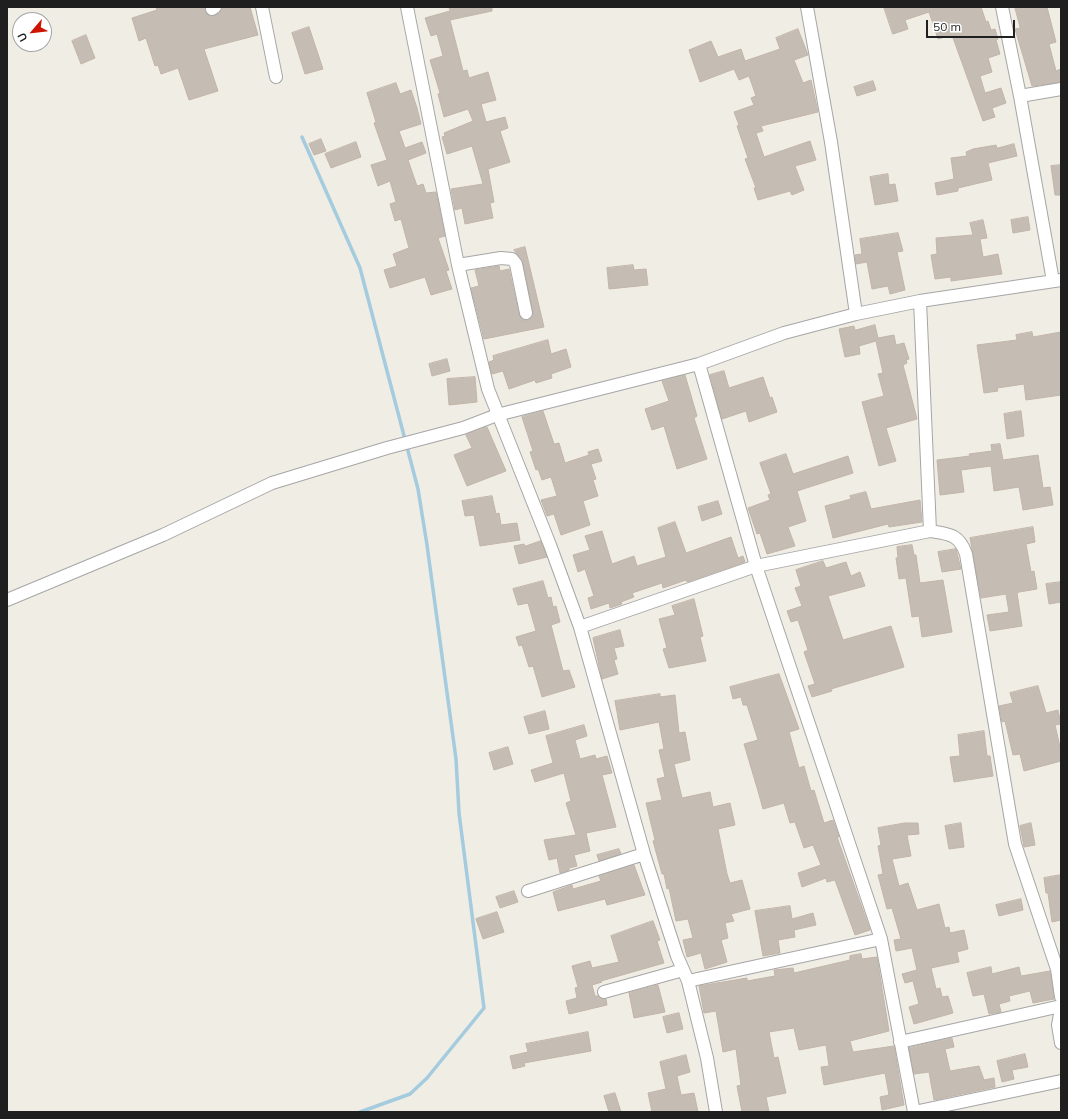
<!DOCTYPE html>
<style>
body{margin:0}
#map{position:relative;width:1068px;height:1119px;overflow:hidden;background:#f0ede5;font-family:Mulish,sans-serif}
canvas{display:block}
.frame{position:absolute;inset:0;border:8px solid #1f1f1f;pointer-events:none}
.north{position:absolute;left:12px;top:12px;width:40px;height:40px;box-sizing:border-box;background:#fff;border:1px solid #a5a5a5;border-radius:50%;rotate:242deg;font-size:11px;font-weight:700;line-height:16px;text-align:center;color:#1f1f1f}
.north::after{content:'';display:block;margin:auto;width:14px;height:18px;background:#ce1400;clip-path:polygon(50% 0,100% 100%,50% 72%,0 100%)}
.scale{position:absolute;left:926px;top:20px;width:89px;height:18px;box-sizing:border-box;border:2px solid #1f1f1f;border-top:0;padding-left:5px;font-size:12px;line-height:14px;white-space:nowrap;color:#1f1f1f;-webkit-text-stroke:3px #fff;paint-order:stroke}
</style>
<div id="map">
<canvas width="1068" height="1119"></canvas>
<div class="frame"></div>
<div class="north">U</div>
<div class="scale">50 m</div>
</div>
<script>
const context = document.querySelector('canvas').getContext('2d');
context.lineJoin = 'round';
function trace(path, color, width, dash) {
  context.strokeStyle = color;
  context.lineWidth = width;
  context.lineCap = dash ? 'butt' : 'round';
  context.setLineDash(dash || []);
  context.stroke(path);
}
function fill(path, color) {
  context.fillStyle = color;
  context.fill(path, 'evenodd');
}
const stream = new Path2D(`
 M302,137l58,131 58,221 9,56 29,214 3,54 25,195 -57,70 -17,16 -50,18`);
const building = new Path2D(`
 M156,7h49l1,6 6,3 7,-3 3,-6h28l8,28 -54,14 14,42 -29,9 -11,-32 -17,6 -3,-9 -3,1 -9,-28 -7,3 -7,-23 25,-8z
 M449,7h43v4l-42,9 13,51 4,-1 2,8 19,-6 8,28 -15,4 5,18 19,-5 3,11 -8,3 10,31 -22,7 6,33 -4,1 3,15 -28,6 -3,-16 -7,2 -4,-21 32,-5 -11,-38 -25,8 -5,-17 3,-1 -1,-3 29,-12 -5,-12 -24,8 -6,-23 2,-1 -10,-33 13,-4 -6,-22 -6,2 -6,-18 25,-7z
 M884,7h97l5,15 2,-1 3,9 4,-1 3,10 -2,1 4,14 -12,4 4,14 -12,4 5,17 16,-5 5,15 -14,5 3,9 -12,4 -31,-86 -14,4 -9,-27 -24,8 3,9 -15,5z
 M1015,7h32l9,35 -7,2 7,27 5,-2v13l-29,4 -17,-57 5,-1z
 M309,27l14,42 -18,5 -13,-41z
 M798,29l10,26 -14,5 9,23 8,-3 7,32 -57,14 2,5 -7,2 8,24 46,-16 6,19 -21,6 9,24 -12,5 -2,-4 -32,9 -4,-12h2l-11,-29 3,-1 -11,-32 2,-1 -5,-13 20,-7 -3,-7 5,-2 -7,-20 -10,4 -5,-11 -34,13 -11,-32 22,-9 7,16 23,-8 4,12 35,-12 -4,-11z
 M86,35l9,23 -14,6 -9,-23z
 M873,81l3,9 -19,6 -3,-9z
 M396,83l4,11 11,-4 6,18 4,16 -22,7 6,17 17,-6 4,11 -18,7 9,26 6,-2 3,9 10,-1 9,44 -7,2 11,32 -3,1 6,18 -21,6 -6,-18 -35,11 -6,-18 13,-4 -4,-12 16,-6 -8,-29 -6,2 -5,-17 6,-2 -6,-21 -12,5 -7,-21 16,-5 -13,-37 2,-1 -9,-29z
 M321,139l5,12 -12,4 -5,-11z
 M356,142l5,15 -30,11 -6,-14z
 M1014,144l3,12 -29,7 4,17 -34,8v3l-21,4 -2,-12 19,-4 -3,-21 16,-2 -1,-4 7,-3 23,-4 1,3z
 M1061,165v30h-6l-4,-29z
 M888,174l1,11 6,-1 3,17 -23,4 -5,-28z
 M1028,217l2,13 -17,3 -2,-13z
 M983,220l4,18 -7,1 3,18 15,-3 4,20 -51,7v-4l-16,2 -4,-24 6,-1 -1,-16 37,-3 -3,-12z
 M898,233l5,18 -6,1 8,38 -15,4 -2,-8 -16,3 -5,-27 -11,2 -1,-9 7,-1 -2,-15z
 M525,247l19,80 -60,12 -13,-51 8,-2 -4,-16 24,-4 1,5 9,-2 10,46 4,5h5l5,-4v-4l-10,-50 -9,-12z
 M633,265l1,5 12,-1 2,16 -39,4 -2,-21z
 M875,325l3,13 16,-3 2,10 8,-2 5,16 -3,1 1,3 -4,2 14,54 -31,9 10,33 -17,5 -17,-64 22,-6 -6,-22 5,-1 -7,-32 -17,5 1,8 -15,3 -6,-28 15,-3 1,4z
 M1032,332l1,5 28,-5v63l-35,5 -2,-16 -27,4 1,3 -14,2 -7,-48 40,-5 -1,-5z
 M548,340l3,14 15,-5 5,18 -20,7 1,4 -16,5 -1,-3 -26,9 -6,-18 -11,3 -3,-12 5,-2 -1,-4z
 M447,359l3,12 -18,5 -3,-12z
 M724,371l5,17 34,-11 7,21 2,-1 5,15 -28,10 -3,-11 -24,8 -12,-44z
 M685,375l12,41 -3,2 13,41 -30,10 -13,-43 -12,4 -7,-21 24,-8 -7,-20z
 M475,377l2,25 -28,3 -2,-26z
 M543,411l11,33 5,-1 6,20 24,-8 -1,-3 10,-3 4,12 -11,3 5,15 -3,1 5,16 -15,5 7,24 -29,10 -7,-21 -7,2 -6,-16 16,-4 -6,-19 -9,3 -4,-11 -2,1 -6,-18 3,-1 -11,-34z
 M1021,411l3,25 -17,3 -3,-25z
 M487,427l19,44 -39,15 -13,-31 18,-7 -6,-13z
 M1000,444l3,16 35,-5 5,33 7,-1 3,18 -30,5 -4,-23 -25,4 -3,-25 -30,4 3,22 -24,3 -3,-35 33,-4 -1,-2 23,-3 -1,-6z
 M786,454l7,20 55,-18 5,17 -56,18 9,30 -18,6 7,19 -28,8 -7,-21 -3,1 -9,-26 22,-8 -2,-5 3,-1 -11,-31z
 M866,492l5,17 49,-9 2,22 -33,5 -1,-3 -55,14 -8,-32 26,-7 -1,-3z
 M492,496l4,18 3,-1 2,12 16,-2 3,17 -40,6 -6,-31 -9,1 -3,-15z
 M718,501l4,13 -20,7 -4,-14z
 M675,522l11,31 45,-16 7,21 5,-2 2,6 -58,20 -1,-2 -23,8 -1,-5 -30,10 2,4 -13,5 1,2 -12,4 -1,-5 -18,6 -3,-11 6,-2 -9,-27 -7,3 -5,-17 17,-5 -5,-14 17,-5 10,33 22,-8 3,10 29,-9 -8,-29z
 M1033,527l2,15 -9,2 5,28 3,-1 3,18 -18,3 -2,1 5,33 -32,5 -3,-16 22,-3 -3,-18 -25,4 -11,-60z
 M541,541l6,16 -28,7 -5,-18 10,-2 1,2z
 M912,545l2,10h2l4,28 23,-3 9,52 -30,5 -3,-21 -7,1 -6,-39 -7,1 -3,-21h2l-1,-11z
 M956,549l5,20 -19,3 -4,-20z
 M823,561l3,7 20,-6 5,14 9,-4 5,14 -37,10 15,44 48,-14 13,41 -73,22 1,2 -20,6 -4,-11 7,-2 -11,-32 4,-2 -10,-30 -7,2 -4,-11 15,-5 -7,-18 6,-2 -5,-16z
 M543,581l5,17 3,-1 2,10 3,-1 4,16 -9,3 12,46 6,-1 6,17 -33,10 -9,-31 -4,1 -7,-22 -3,1 -3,-9 20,-6 -8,-28 -10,2 -5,-16z
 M1061,582v20l-12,2 -3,-20z
 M694,599l9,37 -3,1 6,24 -37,7 -6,-19 4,-1 -8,-29 16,-4 -3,-9z
 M620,630l4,16 -10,2 3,11 -3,1 4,14 -16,5 -9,-41z
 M779,674l20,55 -10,3 10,36 5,-2 7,25 3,-1 10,33 9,-3 6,17h-2l33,93 -15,5 -20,-55 -8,2 -1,-4 -24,9 -4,-14 23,-8 -8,-20 -9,3 -9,-26 -5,1 -6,-20 -21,6 -5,-18 -14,-47 14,-4 -11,-35h-4l-2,-8 -8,2 -3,-12z
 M1038,686l8,27 12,-3 3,14 -6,1 6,26v10l-37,10 -4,-17 -7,1 -8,-34 -3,1 -3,-16 14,-3 -3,-10z
 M660,694v3l15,-2 4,38 6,-1 5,28 -16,4 8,34 28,-6 3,15 17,-4 5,22 -17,4 9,45 3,9 12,-3 8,29 -19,5 3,7 -9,2 3,15 -7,2 6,22 -22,7 -4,-16 -14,4 -4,-17 10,-2 -5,-19 -12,2 -7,-33 -2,1 -3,-15h-2l-9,-33 2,-1 -9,-37 16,-3 -5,-21 8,-2 -6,-27 5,-1 -5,-27 -39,8 -3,-18 -2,-11z
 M545,711l4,18 -20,5 -5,-17z
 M584,725l3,11 -12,4 5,19 15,-4 1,4 11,-3 5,17 -10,2 14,52 -30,6 4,18 -16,4 3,11 -8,2v2l-9,3 -3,-15 -8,2 -5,-20 32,-5 -10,-32 5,-2 -7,-28 -29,9 -4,-12 22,-7 -7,-27z
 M984,731l3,25h3l3,20 -39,6 -4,-25 10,-1 -2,-21z
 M508,747l5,17 -19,6 -5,-17z
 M905,823h13l1,11 -12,1 4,21 -19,3 7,27 9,-3 9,27 22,-6 6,24 4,-1 1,6 14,-3 4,19 -11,3 2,10 -28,6 5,21 4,-1 2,9 6,-1 5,17 -39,11 -5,-17 10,-3 -6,-23 -8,2 -3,-9 15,-4 -5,-22 -16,3 -2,-11 7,-1 -9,-31 -5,1 -9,-34 5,-1 -5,-28 3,-1 -3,-17z
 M961,823l3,24 -15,2 -4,-23z
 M1031,823l4,22 -11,2 -4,-21z
 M619,849l2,5 -22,7 -2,-6z
 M634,865l11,30 -38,10 -2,-6 -47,12 -5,-19 19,-7 1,4 28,-8 -2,-5z
 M1061,875v45l-9,2 -4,-29h-2l-2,-15z
 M514,891l4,11 -18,6 -4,-11z
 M1021,899l2,11 -24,6 -3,-11z
 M790,906l2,13 21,-6 3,12 -22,5 1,7 -17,3 2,13 -17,3 -8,-45z
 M497,912l7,20 -21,7 -7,-20z
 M653,921l7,19 -3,1 7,22 -63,18 1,1 -10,3 3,11h3l4,3h4l1,6 -38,9 -3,-13 11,-3 -2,-10 3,-1 -6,-21 18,-5 2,7 27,-6 -8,-26z
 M861,954l1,5 15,-2 12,74 -39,10 3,11 41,-6 10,59 -22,5 -2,-13 9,-2 -4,-22 -61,12 -3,-18 8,-1 -3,-21 -27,5 -5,-22 -25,4 5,26 4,-1 8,36 -20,4 3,15h-27l-5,-26 4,-1 -5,-36 -13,3 -7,-41 -12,2 -5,-27 48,-8v3l28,-5 -1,-6 19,-2 1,5 56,-13v-4z
 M991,967l1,7 27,-7 2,9 29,-5 4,28 -21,4 -3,-12 -21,5 1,5 -11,3 2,8 -12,2 -5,-20 -11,2 -6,-23z
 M658,985l7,27 -31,6 -5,-25z
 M679,1013l4,16 -16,4 -4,-16z
 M588,1032l3,19 -67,12 1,3 -12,3 -3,-13 18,-4 -2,-8z
 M952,1038l2,9 -9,2 5,22 29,-5 5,14 10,-2 1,9 -61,13 -5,-28 -15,2 -5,-26z
 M1025,1054l3,13 -16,3 2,9 -12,3 -5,-21z
 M686,1055l4,17 -13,4 4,19 13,-2 4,19h-46l-4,-19 18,-4 -6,-27z
 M615,1093l6,19h-12l-5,-16z`);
const minor = new Path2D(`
 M262,7l14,70
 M407,7l51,258 30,124 62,156 30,82 64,227 33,102 11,25 19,77 9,54
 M807,7l24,135 25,172
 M1002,7l18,89 33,185
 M212,9l3,-2
 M1020,96l41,-7
 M458,265l43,-7 11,1 4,5 10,49
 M920,301l10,230
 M699,364l57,202 125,373 33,173
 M7,600l156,-65 109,-52 115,-35 76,-20 34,-13 202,-51 85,-31 72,-19 64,-13 141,-21
 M580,627l176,-61 174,-35c19,3 29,3 36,23l49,290 42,125 4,28
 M528,891l116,-37
 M688,981l193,-42
 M604,992l79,-22
 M1061,1009l-3,16 3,18
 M900,1042l161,-36
 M914,1112l147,-31`);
trace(stream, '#a4cbde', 3.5);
fill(building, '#c5bcb4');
trace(building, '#c2b5a7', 1);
trace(minor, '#a6a6a6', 14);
trace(minor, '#fff', 12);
</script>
